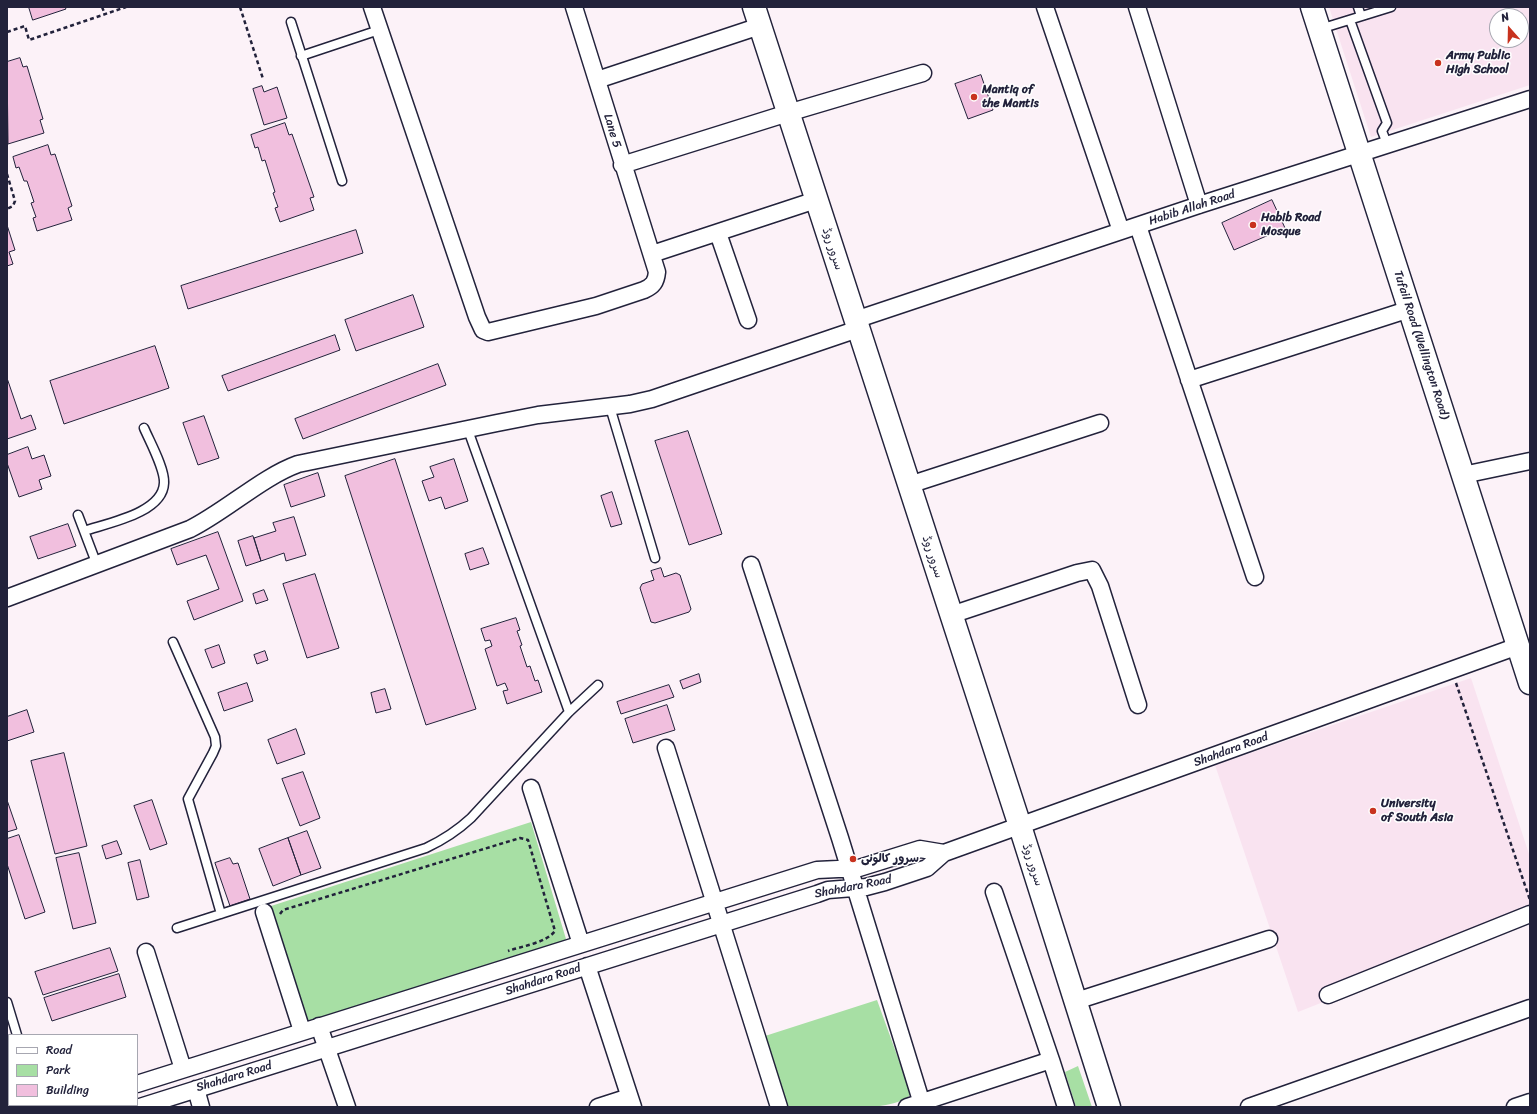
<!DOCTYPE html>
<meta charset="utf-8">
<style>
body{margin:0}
#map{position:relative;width:1537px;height:1114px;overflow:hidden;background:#fcf2f8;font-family:Sriracha,sans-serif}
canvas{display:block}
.frame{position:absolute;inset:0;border:8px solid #22223b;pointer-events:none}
.legend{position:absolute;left:8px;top:1034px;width:130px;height:72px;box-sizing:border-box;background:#fff;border:1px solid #a7a7b1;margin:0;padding:5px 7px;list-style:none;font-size:12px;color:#22223b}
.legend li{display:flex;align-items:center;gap:8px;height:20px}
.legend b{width:20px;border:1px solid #a7a7b1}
.north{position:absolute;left:1489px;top:8px;width:40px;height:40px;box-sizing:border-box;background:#fff;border:1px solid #a7a7b1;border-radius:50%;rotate:340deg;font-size:11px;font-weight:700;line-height:16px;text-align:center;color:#22223b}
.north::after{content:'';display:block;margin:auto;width:14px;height:18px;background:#c8321e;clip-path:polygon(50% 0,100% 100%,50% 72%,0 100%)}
</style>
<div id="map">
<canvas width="1537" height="1114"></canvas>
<div class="frame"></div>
<ul class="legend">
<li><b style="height:5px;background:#fff"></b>Road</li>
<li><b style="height:11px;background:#a7dfa4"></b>Park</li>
<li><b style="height:11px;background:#f1bfde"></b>Building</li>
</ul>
<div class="north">N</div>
</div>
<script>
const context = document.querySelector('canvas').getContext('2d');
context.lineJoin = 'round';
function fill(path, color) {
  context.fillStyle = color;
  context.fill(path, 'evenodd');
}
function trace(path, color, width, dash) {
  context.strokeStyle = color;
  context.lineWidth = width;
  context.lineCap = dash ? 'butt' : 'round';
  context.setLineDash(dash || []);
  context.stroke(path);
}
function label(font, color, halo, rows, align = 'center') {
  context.font = font + ' Sriracha,"Playpen Sans Arabic",sans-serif';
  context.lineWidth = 3;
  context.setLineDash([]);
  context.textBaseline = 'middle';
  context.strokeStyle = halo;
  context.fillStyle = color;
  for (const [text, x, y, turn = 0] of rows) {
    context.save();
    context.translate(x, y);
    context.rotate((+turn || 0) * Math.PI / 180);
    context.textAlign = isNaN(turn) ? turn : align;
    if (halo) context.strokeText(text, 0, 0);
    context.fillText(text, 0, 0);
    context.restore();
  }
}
const built = new Path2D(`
 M1329,7h201v78l-159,52zM1497,16h24v24h-24z
 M1471,678l59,179v63l-232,92 -83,-247z`);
const green = new Path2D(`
 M531,822l35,117 -3,3 -255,80 -4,-2 -36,-113z
 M877,1000l33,91v4c-19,19 -98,12 -126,12l-19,-71z
 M1078,1066l14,41h-16l-11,-35z`);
const building = new Path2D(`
 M29,7h36l1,2 -33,11z
 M20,58l3,9 4,-1 16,53 -3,1 4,13 -36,11 -1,-82z
 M981,75l12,35 -25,9 -13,-35z
 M262,86l2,6 13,-5 10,31 -23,7 -11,-36z
 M285,123l4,12 3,-1 22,63 -4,1 4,12 -34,12 -5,-14 3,-1 -5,-14 2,-1 -10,-32 -3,1 -4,-14 -3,1 -4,-13z
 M48,145l3,10 4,-1 17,52 -4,2 4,12 -35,11 -4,-13 3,-1 -5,-14 3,-1 -7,-21h-3l-5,-14 -3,1 -3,-11z
 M1272,200l13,28 -51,22 -12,-27z
 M7,225l8,25 -6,2 4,12 -6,2z
 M356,230l7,23 -175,56 -7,-23z
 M413,295l11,32 -68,24 -11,-31z
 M335,335l5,15 -112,41 -6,-15z
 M155,346l14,42 -105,36 -14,-43z
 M438,364l8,21 -143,54 -8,-20z
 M7,378l14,41 10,-4 5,14 -29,10z
 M204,416l15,42 -21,7 -15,-42z
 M688,431l34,103 -33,11 -34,-104z
 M28,447l4,12 12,-4 7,21 -12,4 3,9 -23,8 -12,-34v-8z
 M395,459l81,250 -50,16 -81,-249z
 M454,459l14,42 -23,8 -4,-12 -12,4 -7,-20 12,-4 -4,-10z
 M318,473l7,23 -34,11 -7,-22z
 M612,492l10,32 -11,3 -10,-31z
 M294,517l12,38 -20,6 -2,-8 -23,8 -7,-23 22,-7 -3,-8z
 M68,524l8,22 -38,13 -8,-22z
 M218,532l25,69 -49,19 -7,-19 32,-12 -13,-34 -29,10 -6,-16z
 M253,536l8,25 -15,5 -8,-25z
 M483,548l6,16 -19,6 -5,-16z
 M661,568l3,9 12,-4 4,2 11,34 -2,3 -34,11 -4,-1 -11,-34 2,-4 12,-4 -3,-9z
 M315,574l24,74 -32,10 -24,-74z
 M264,590l4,10 -12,4 -3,-10z
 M516,618l4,12 -3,1 5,14 -2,1 7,21 3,-1 5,15 3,-1 4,12 -35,12 -4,-13 5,-1 -3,-7 -8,3 -12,-37 7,-3 -2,-6 -5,1 -4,-12z
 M219,645l6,18 -13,5 -7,-18z
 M265,651l3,9 -11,4 -3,-9z
 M699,674l2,8 -18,7 -3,-8z
 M247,683l6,18 -29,10 -6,-18z
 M669,685l5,12 -53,17 -4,-12z
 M385,689l6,20 -15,4 -5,-20z
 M667,705l8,25 -42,13 -8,-24z
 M27,710l7,22 -27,9v-24z
 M296,729l9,25 -28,10 -9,-24z
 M64,753l23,93 -32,8 -24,-93z
 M303,772l17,46 -20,8 -18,-47z
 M7,800l10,29 -10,3z
 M152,800l15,44 -17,6 -16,-44z
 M307,831l14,37 -20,7 -13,-37z
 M19,835l26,77 -20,7 -18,-55v-25z
 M288,838l13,37 -28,11 -14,-37z
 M117,841l5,13 -16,5 -4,-13z
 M79,853l17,70 -23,6 -17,-71z
 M230,858l3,6 5,-1 12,36 -20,7 -15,-43z
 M140,860l9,37 -12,3 -9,-37z
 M110,948l8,23 -75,24 -8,-23z
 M119,974l7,23 -74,24 -8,-23z`);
const path = new Path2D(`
 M102,7l3,7
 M240,7l23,72
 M7,32l18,-6 4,14 97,-33
 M7,174l8,27 -2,5 -6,3
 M1456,683l74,217
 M280,914l3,-4 237,-72 8,2 27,91c-9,12 -33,15 -47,20`);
const lane = new Path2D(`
 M1358,7l3,9
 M1350,20l37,103 -5,8 6,15
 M291,22l51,159
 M1320,29l71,-22
 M301,56l78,-26
 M610,407l45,151
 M468,430l101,282
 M78,515l19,50
 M84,531c24,-8 79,-18 80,-48 1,-14 -14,-41 -20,-55
 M173,642l42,95 1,9 -3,7 -25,46 33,115
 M177,928l249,-80c17,-8 31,-17 45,-30l98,-106 29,-27
 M7,1002l10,33
 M7,1056l2,-2`);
const street = new Path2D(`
 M372,7l105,310 6,13 5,2 108,-26 48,-16c9,-4 12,-8 13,-18l-83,-265
 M1045,7l76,224
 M1137,7l62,198
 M597,80l163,-54
 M622,165l166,-52 135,-40
 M1138,226l117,351
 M718,233l30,87
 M652,254l164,-54
 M855,320l344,-115 331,-106
 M1189,380l221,-71
 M1463,475l67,-14
 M909,485l191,-62
 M751,565l89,273 83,269
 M7,598l183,-69c36,-18 72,-52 108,-65l199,-41 41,-8 92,-11 22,-5 206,-70
 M951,615l126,-42 15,-3 8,16 38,119
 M666,748l113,359
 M531,788l50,156
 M264,912l38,119
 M146,952l37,117
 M587,966l46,141
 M1328,995l202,-81
 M1076,1001l193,-62
 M319,1026l28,81
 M1051,1060l15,47
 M137,1084l680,-214 42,-2 61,-19 24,4
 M196,1089l5,18
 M61,1107l7,-2
 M140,1107l677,-213 11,-4 38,-3 19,-5 42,-14 17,-15 574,-207
 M598,1107l31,-10
 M907,1107l144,-47 -57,-168
 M1249,1107l281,-99
 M1515,1107l15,-5`);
const secondary = new Path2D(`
 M754,7l266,819 89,281
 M1312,7l218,676`);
const markers = [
 [1438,63,4,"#c8321e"],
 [974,97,4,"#c8321e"],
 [1253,225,4,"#c8321e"],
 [1373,811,4,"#c8321e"],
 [853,859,4,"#c8321e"]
];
const poiNames = [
 ["Army Public",1446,56],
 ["High School",1446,70],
 ["Mantiq of",982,90],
 ["the Mantis",982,104],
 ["Habib Road",1261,218],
 ["Mosque",1261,232],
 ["University",1381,804],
 ["of South Asia",1381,818],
 ["سرور کالونی",861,859]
];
const streetNames = [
 ["Lane 5",612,131,73],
 ["Habib Allah Road",1192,208,-18],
 ["سرور روڈ",832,249,72],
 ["Tufail Road (Wellington Road)",1421,345,72],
 ["سرور روڈ",932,557,72],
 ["Shahdara Road",1231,750,-20],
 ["سرور روڈ",1032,865,72],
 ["Shahdara Road",853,887,-11],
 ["Shahdara Road",543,980,-18],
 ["Shahdara Road",234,1077,-17]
];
fill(built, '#f9e3f0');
fill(green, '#a7dfa4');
fill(building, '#f1bfde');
trace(building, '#22223b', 1);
trace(lane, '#22223b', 11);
trace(street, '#22223b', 19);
trace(secondary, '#22223b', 25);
trace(path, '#22223b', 2.5, [4, 3]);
trace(lane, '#fff', 8);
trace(street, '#fff', 16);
trace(secondary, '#fff', 22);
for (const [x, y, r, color] of markers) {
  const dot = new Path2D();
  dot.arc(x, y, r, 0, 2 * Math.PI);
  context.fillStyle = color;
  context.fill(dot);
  trace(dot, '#fff', 1.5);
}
label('bold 12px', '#22223b', '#fff', poiNames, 'left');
label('12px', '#22223b', '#fff', streetNames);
</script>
